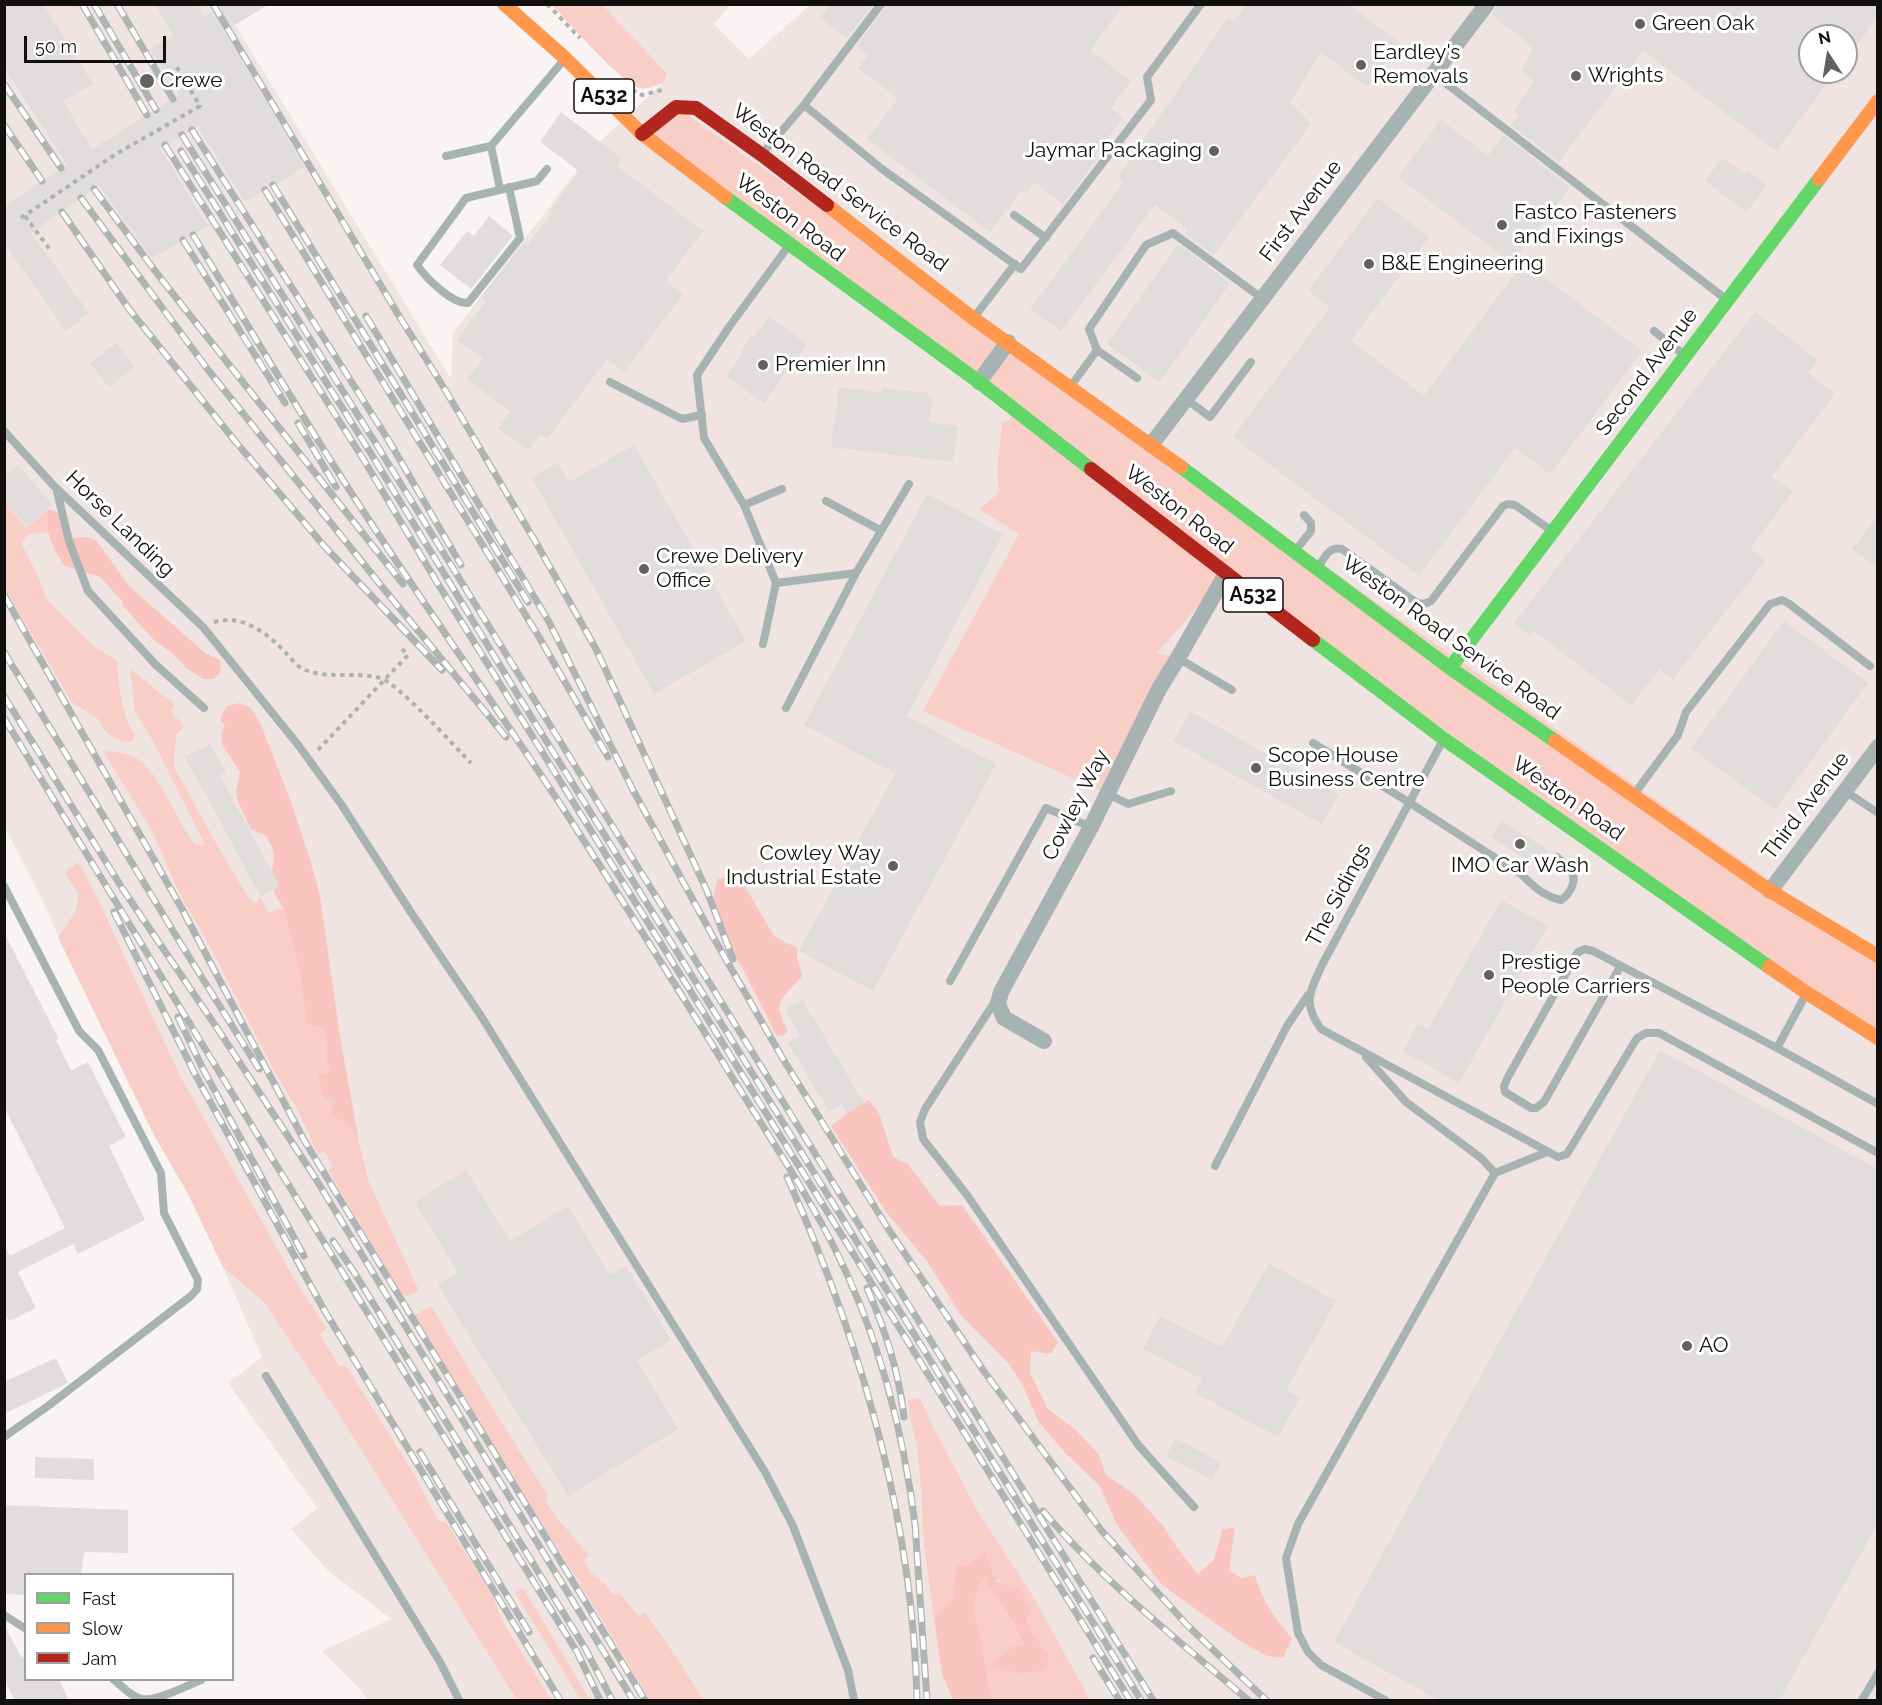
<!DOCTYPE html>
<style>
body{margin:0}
#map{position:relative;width:1882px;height:1705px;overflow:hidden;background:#f9f4f3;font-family:Raleway,sans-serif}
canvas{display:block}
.frame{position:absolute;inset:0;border:6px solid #12100f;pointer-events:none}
.legend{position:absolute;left:24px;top:1573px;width:210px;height:108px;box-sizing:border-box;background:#fff;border:2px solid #a09f9f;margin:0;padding:8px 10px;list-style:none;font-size:18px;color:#12100f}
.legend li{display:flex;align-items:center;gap:12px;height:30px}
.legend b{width:30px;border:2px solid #a09f9f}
.north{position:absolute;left:1798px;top:24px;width:60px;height:60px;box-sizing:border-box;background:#fff;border:2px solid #a09f9f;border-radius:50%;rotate:348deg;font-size:16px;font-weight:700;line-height:24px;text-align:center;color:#12100f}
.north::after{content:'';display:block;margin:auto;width:21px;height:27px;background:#63605f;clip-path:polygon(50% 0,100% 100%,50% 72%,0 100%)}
.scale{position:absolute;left:24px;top:36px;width:142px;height:27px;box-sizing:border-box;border:3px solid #12100f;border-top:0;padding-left:8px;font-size:18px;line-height:21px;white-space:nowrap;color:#12100f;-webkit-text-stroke:4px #fff;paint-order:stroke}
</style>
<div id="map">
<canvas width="1882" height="1705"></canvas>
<div class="frame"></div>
<ul class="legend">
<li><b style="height:8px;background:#63d668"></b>Fast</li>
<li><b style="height:8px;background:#ff974d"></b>Slow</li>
<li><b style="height:8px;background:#b3261e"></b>Jam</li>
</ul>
<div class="north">N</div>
<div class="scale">50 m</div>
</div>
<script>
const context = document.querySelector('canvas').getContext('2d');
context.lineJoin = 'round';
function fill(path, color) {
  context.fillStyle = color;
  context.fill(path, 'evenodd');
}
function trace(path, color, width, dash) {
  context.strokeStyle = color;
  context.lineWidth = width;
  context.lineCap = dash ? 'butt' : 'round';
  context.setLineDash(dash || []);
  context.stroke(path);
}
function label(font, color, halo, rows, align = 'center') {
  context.font = font + ' Raleway,sans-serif';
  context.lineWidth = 6;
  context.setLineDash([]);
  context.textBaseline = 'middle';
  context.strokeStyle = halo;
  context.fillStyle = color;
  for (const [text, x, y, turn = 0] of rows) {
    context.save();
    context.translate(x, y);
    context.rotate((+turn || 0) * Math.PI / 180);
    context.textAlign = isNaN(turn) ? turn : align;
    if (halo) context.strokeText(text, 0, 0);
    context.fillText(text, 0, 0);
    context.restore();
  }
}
const built = new Path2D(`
 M811,4l1066,1v1695h-1509l-9,-12 -37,-37 69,-32 -64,-49 -36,-41 26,-21 -89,-125 34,-26 -39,-90 -35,-73 -34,-59 -79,-162 -35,-78 -35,-67 -1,-823h219l228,374 2,-46 144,-189 66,-61 4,-8 -64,-70h128l-17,19 35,35zM1810,36h36v36h-36z`);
const green = new Path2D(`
 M552,5h51l64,69 -4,9c-7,2 -15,7 -23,5 -20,-6 -71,-65 -88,-83z
 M676,107l1201,849v82l-651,-464 -69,79 21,5 -70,136 -185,-83 96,-177 -40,-25 20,-16 -2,-24 5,-45 16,-11 -376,-279z
 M4,501l22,27 22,-19 9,13 -8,11 -21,1 -7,9 16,31 10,26 45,45 25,16c2,24 4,54 18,74l-3,7h-9l-16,-9 -10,-15 -25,-16 -67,-113z
 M130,669l44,35 -3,8 13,14 -8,9 -2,32 44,80 31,52 8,5 3,-7 9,16 14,-5 15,54 9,63 16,3 4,16 -1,16 5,9 -3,4 -11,4 18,23 -4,13 20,15 8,14 10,40 50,109 -11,5 -7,-2 -73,-124 5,-4 -8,-14 -7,2 -20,-44 -25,-41 -59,-115 -34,-60 -28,-63 -49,-80c11,1 24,2 33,7 25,15 40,64 59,86l10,1 -52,-104 -18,-30z
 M78,862l16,29 87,187 112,199 33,51 -6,7 19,31 8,1 68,109 23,45 8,1 46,73 12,29 47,76h-34l-170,-273 -82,-124 -42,-36 -35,-73 -34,-59 -96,-198 17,-24 4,-18 -14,-22z
 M431,1306l64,106 53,84 -3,5 11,16 33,38 -5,6 5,10 16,13 9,12 5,-4 19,24 7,-3 32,45 26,42h-53l-74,-123 -96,-150 -67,-111z
 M920,1398l11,25 47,89 55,84 57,104h-96l-4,-8 -10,-61 -6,-17 2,-19 7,-16c17,20 30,44 41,68l24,7 -15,-19 -14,-46c-20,-7 -44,-21 -63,-24l-3,34 -19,20 -10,-74 -3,-57 -4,-43 -7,-27 -2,-18z
 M523,1588l67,112h-9l-66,-107z`);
const forest = new Path2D(`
 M48,509l13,4 8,25 17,-1 10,3 33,46 76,67 15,7 1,11 -7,8h-11l-18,-12 -12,-13 -18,-13 -32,-35v-4l-23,-25 -35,-11c-12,-16 -21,-37 -17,-57z
 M240,703l11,5 10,17 29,74 23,70 7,27 20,140 19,106 -8,-14 -21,-15 5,-12 -10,-3 -8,-22 11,-3 3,-4 -5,-9 1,-16 -4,-16 -16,-3 -9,-63 -15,-54 -10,-18 -1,-19 2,-13 -2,-11 -6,-11 -15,-7 -13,-27 -2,-10 4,-20 -18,-28 -1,-10 4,-9 -5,-5 6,-14z
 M728,877l14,4 32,55 23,12v9l5,19c-19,24 -32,23 -14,55l-4,5 -8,-1 -32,-64 -24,-42 -7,-29 5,-21z
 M869,1100l10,13 14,44 15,7 32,42 22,-1 96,137 -7,12 -20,-3 -1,22 18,36 28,21 23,25 7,20 29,20 29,32 13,21 21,26 16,-14 8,-30 13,-3 -6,44 12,7 14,-3c6,25 21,44 37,64l-9,19 -16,-2 -27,-15 -79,-57 -44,-59 -18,-40 -34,-32 -27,-32 -16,-37 -13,-20 -48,-49 -35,-55 -39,-47 -56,-87 19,-15z
 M985,1552l11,29 23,8 12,19 -4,9 6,18 15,19 -1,15c-23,6 -33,6 -54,-5l20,-18h11c-10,-22 -25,-49 -41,-67l-7,16 -2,19 6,17 10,61 4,8h-41l-11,-26 -8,-55 19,-20 3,-34 11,1z`);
const building = new Path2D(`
 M4,4h39l50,80 -30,17 29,48 87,-54 -29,-46 24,-14 -19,-31h42l7,13 21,-13h45l-46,27 81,136 -60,35 -47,-75 -38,22 48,77 -56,32 -53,-72 -12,8 -56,39 58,80 -23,18 -62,-88v-36l63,-42 -63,-98z
 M830,4h43l-26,34 -27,-20z
 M887,4h237l-34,46 41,31 -20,27 12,9 -30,42 3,2 -33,43 -29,-22 -8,12 -4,-4 -32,42 -123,-93 31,-41 -40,-30 10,-13 -11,-9z
 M1247,4h101l52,39 -33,44 -46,-35 -31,51 21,21 -97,131 -29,-21 3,-5 -33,-24 -94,126 -31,-22 94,-127 -6,-5 110,-160 6,4z
 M1497,4h381v13l-32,42v-23h-36v36h26l-60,79 -133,-100 -84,111 -48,-37 8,-10 -5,-4 20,-31 -13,-9 12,-24 -41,-32z
 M561,112l61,47 -5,7 86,65 -37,50 17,13 -59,78 -17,-13 -60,80 -6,-5 -12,16 -31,-22 12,-16 -43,-33 16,-21 -26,-18 29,-39 -5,-4 43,-54 3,3 25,-33 -2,-2 29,-40 -39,-29z
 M1441,120l47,36 15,-21 67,52 -58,76 -114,-86z
 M1722,158l23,16 2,-3 20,14 -20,27 -42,-31z
 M1378,198l51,39 -78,104 73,55 100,-134 118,89 -92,123 -35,-26 -96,128 -186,-139 97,-130 -22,-16z
 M489,216l24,20 -42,53 -31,-24 27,-34 7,5z
 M1178,244l52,39 -70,99 -53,-38z
 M1755,312l63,48 -10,13 27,21 -63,82 21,16 -43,56 16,12 -93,119 -13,-10 -29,36 -97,-74 -4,5 -16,-13z
 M769,316l38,28 -43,59 -38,-27 16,-22 -2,-2 12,-16 2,1z
 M116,343l19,24 -26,20 -19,-24z
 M839,387l42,6 1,-5 34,4 2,-1 8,1 7,8 -4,22 29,4 -5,36 -122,-15z
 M634,445l112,196 -92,53 -122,-216 26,-15 11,19z
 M18,465l34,39 -25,22 -23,-25v-25z
 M927,494l76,40 -96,182 89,48 -123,227 -74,-40 96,-178 -91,-48z
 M1878,516v52l-26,-19z
 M1784,621l84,62 -93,127 -84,-62z
 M1190,711l149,84 -17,29 -149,-83z
 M210,744l16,28 -6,4 60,110 -19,11 -76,-140z
 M1502,821l46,29 -10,17 -47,-30z
 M1501,900l47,26 -89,157 -57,-32 16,-27 10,5z
 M4,932l54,106 -2,2 15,31 17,-9 38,75 -17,9 36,74 -67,34 -5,-10 -55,28 18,36 -27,13 -5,-8v-68l6,11 55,-28 -61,-121z
 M802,999l62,104 -17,10 -6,-9 -12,7 -41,-68 12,-7 -15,-26z
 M1660,1050l218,119v354l-99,178h-339l-106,-59z
 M466,1170l44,71 58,-35 42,69 16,-9 45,74 -34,21 41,68 -110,67 -130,-211 20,-12 -43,-71z
 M1269,1263l67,38 -50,89 14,7 -22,40 -83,-44 7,-14 -59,-30 17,-33 62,31z
 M56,1358l12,25 -64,31v-32z
 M1176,1438l45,25 -9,17 -46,-24z
 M35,1457l59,2v21l-59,-2z
 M4,1505l124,5v43l-44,-1 -3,23h-55v20l-22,-1z
 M4,1624l17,33 5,-1v24h33l10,21h-54l-11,-22z`);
const path = new Path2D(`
 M547,4l33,34
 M632,90l10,5 20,-5
 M25,216l26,35
 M214,622c29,-8 53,11 72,31 5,5 10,13 17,16 24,11 52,2 77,9 19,6 74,68 91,85
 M318,750l90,-95 -9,-9`);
const lane = new Path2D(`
 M1434,74l293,226
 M804,105l77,-101
 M491,146l9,43
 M762,154l42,-49 78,64 139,100 130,-169 -4,-23 54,-73
 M446,156l45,-10 72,-85
 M509,187l11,51 -52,65c-16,1 -41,-24 -51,-38l49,-67 71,-17 10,-12
 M1014,215l32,23
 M975,316l40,-52
 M1654,331l29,23
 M1137,378l-40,-28 -8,-21 57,-84 27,-12 90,66
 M610,382l72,37 20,-4
 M1071,386l26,-36
 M1186,399l24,18 41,-55
 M4,431l50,55 149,141 96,119 42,58 71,110 69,102 284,456 28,54 55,144 6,30
 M57,491l12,50 19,50 68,74 48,43
 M826,501l54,29
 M744,505l38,-16
 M1295,551l16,-20v-8l-7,-8
 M1319,566c6,-9 10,-20 23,-17l75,54 7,1 7,-3 72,-95 5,-2 7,1 37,26
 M776,583l80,-10 53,-89
 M763,644l13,-61 -32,-78 -40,-67 -7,-63 32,-48 58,-79
 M1178,658l54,32
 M786,708l70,-135
 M1442,742l-120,223c-12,27 -20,37 -1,64l237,128 9,-3 70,-116 9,-5h13l219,120
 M1313,743l97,60 112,72c11,11 23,22 39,25 8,-5 17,-19 10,-29 -3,-5 -10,-10 -14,-14
 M1845,791l33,22
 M1635,793l43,-58 8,-23 84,-108 12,-4 6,3 82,63
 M1108,794l20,10 43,-13
 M4,886l75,145 19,19 63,123 3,40 34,67 -1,9 -6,7 -143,110 -44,31
 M1620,967l-76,135 -8,6h-5l-26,-16 -1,-6 4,-9 70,-125 7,-3 8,2 184,97 28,-52
 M950,981l96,-173 45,19
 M996,1000l-71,109 -5,13 3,17 44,56 172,251 55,61
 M1777,1048l101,56
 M1366,1057l40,45 75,56 14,15
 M1215,1166l72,-140 21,-31
 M266,1376l174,286 19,38
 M4,1615l22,14
 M114,1680c8,6 17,17 28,19 16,2 44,-13 59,-19
 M1385,1700l-64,-35 -13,-13 -10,-19 -12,-75 12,-34 197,-351 52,-21
 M1862,1700l16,-27`);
const street = new Path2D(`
 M979,382l29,-40
 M1151,445l336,-441
 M1770,891l108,-144
 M1044,1041l-40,-23 -6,-14 3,-12 90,-165 68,-138 19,-31 48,-84`);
const fast = new Path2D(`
 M725,197l254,185 112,87
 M1181,467l269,201 105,73
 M1313,640l131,99 325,228
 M1450,668l369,-489`);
const slow = new Path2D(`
 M504,4l61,54 77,76 83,63
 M1819,179l59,-78
 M827,205l147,114 207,148
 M1555,741l215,150 108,65
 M1769,967l38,26 71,45`);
const jam = new Path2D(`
 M642,134l34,-27 20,1 66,47 65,50
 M1091,469l222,171`);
const rail = new Path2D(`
 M82,4l65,111
 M94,4l62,106
 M117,4l56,95
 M213,4l183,307 48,77 94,158 58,103 111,242 26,68
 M4,84l57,84
 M4,125l38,56
 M192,130l197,311 72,124
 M182,135l196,312 775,1253
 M165,145l197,312 76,127 692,1116
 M181,151l189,301 162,266 609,982
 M273,185l255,417
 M94,189l68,91 241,304
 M265,190l274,447 69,120
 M81,198l128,173 174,217 123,149
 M62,212l67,97 106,132 90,106 117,123
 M193,235c53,87 105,176 161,262 70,108 144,212 214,319 56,87 111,174 164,261 35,56 71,110 101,168 46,90 71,187 83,287
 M183,240l102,163
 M366,316l182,304 84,168 80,147 71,124 104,168 96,143 118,160 86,95 79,75
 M298,423l38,64
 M4,595l178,314 122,231 341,560
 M4,652l177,292 78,125
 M4,696l118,192 97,143 95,145 319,524
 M4,718l245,403 328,531 23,48
 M114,912l81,162 128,234 237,392
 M178,1017l25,52 101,187
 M787,1177c74,165 126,342 130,523
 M333,1241l21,31 231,376 27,52
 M867,1288c18,41 32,84 37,129
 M420,1452l109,180
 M1043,1511c61,71 135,129 205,189
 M915,1524l12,176
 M1093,1658l26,42`);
const pathBridge = new Path2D(`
 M21,218l95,-64 84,-48 -24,-40`);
const markers = [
 [1640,24,6,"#63605f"],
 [1361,65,6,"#63605f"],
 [1576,76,6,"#63605f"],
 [147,81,8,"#63605f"],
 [1214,151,6,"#63605f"],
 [1502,225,6,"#63605f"],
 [1369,264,6,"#63605f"],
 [763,365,6,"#63605f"],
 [644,569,6,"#63605f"],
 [1256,768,6,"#63605f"],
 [1520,844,6,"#63605f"],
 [893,866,6,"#63605f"],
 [1489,975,6,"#63605f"],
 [1687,1346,6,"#63605f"]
];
const shields = [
 [604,96,60],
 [1253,595,60]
];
const shieldNames = [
 ["A532",604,96],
 ["A532",1253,595]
];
const poiNames = [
 ["Green Oak",1652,24],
 ["Eardley's",1373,53],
 ["Removals",1373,77],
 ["Wrights",1588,76],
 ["Crewe",160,81],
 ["Jaymar Packaging",1202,151,"right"],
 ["Fastco Fasteners",1514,213],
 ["and Fixings",1514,237],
 ["B&E Engineering",1381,264],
 ["Premier Inn",775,365],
 ["Crewe Delivery",656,557],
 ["Office",656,581],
 ["Scope House",1268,756],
 ["Business Centre",1268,780],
 ["Cowley Way",881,854,"right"],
 ["Industrial Estate",881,878,"right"],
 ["IMO Car Wash",1520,866,"center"],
 ["Prestige",1501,963],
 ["People Carriers",1501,987],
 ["AO",1699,1346]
];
const streetNames = [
 ["Weston Road Service Road",840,188,37],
 ["First Avenue",1301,211,-53],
 ["Weston Road",790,218,37],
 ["Second Avenue",1647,372,-53],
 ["Weston Road",1179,510,38],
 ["Horse Landing",120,524,44],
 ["Weston Road Service Road",1451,638,36],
 ["Weston Road",1568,799,35],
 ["Cowley Way",1076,805,-63],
 ["Third Avenue",1806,806,-53],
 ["The Sidings",1339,895,-62]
];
fill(built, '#efe4e2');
fill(green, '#f8cec7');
fill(forest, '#fac5be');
fill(building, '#e1dddc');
trace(path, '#abb3b1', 4, [4.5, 4.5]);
trace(lane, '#a7b3b2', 8);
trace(street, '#a7b3b2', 16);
trace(fast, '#63d668', 14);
trace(slow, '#ff974d', 14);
trace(jam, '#b3261e', 14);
trace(rail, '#aeb4b3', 7);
trace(rail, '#fff', 4.5, [14]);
trace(pathBridge, '#abb3b1', 4, [4.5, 4.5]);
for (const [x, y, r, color] of markers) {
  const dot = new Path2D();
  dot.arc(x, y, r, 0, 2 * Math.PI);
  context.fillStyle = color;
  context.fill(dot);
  trace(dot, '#fff', 2);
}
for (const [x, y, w] of shields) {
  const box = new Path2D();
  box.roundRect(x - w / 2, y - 17, w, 34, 4.5);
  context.fillStyle = '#fff';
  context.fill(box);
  trace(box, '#12100f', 1.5);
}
label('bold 20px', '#12100f', null, shieldNames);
label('21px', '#12100f', '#fff', poiNames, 'left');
label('21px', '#12100f', '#fff', streetNames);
</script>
